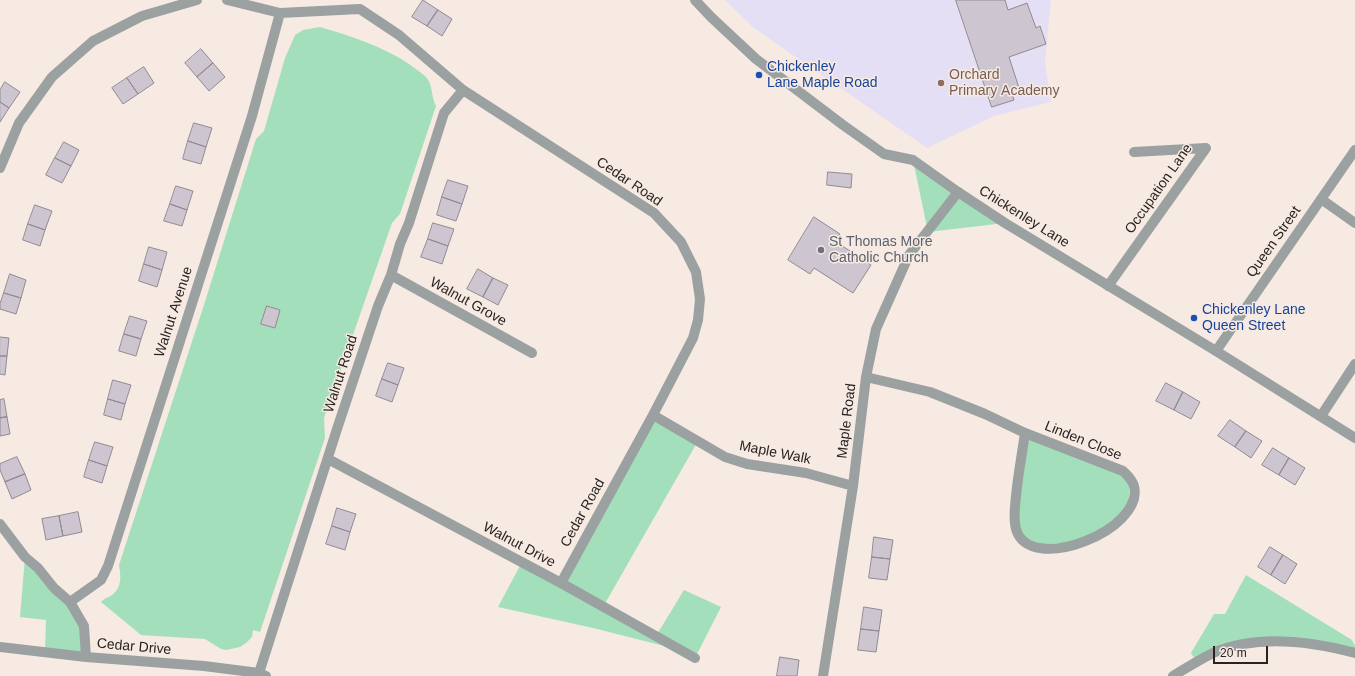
<!DOCTYPE html>
<style>
body{margin:0}
#map{position:relative;width:1355px;height:676px;overflow:hidden;background:#f7eae3;font-family:Arial,sans-serif}
canvas{display:block}
.scale{position:absolute;left:1213px;top:646px;width:55px;height:18px;box-sizing:border-box;border:2px solid #292422;border-top:0;padding-left:5px;font-size:12px;line-height:14px;white-space:nowrap;color:#292422;-webkit-text-stroke:3px #f7eae3;paint-order:stroke}
</style>
<div id="map">
<canvas width="1355" height="676"></canvas>
<div class="scale">20 m</div>
</div>
<script>
const context = document.querySelector('canvas').getContext('2d');
context.lineJoin = 'round';
function fill(path, color) {
  context.fillStyle = color;
  context.fill(path, 'evenodd');
}
function trace(path, color, width, dash) {
  context.strokeStyle = color;
  context.lineWidth = width;
  context.lineCap = dash ? 'butt' : 'round';
  context.setLineDash(dash || []);
  context.stroke(path);
}
function label(font, color, halo, rows, align = 'center') {
  context.font = font + ' Arial,sans-serif';
  context.lineWidth = 3;
  context.setLineDash([]);
  context.textBaseline = 'middle';
  context.strokeStyle = halo;
  context.fillStyle = color;
  for (const [text, x, y, turn = 0] of rows) {
    context.save();
    context.translate(x, y);
    context.rotate((+turn || 0) * Math.PI / 180);
    context.textAlign = isNaN(turn) ? turn : align;
    if (halo) context.strokeText(text, 0, 0);
    context.fillText(text, 0, 0);
    context.restore();
  }
}
const education = new Path2D(`
 M725,0h326l-6,63 6,39 -57,14 -67,32 -173,-120z`);
const green = new Path2D(`
 M320,27c31,9 62,19 89,37 5,4 12,8 17,13 7,7 5,20 10,29l-36,108 -8,9 -68,195 1,20 -65,194 -7,-2 -1,7 -6,6 -6,4 -14,3 -5,-1 -16,-10 -64,-4 -40,-33c3,-4 7,-4 11,-7 10,-8 9,-18 7,-30l84,-257 53,-169 8,-8 21,-73 10,-23 8,-5z
 M913,160l92,63 -77,9z
 M653,415l45,26 -95,166 53,29 28,-46 37,17 -26,51 -15,-8 -87,-22 -95,-21 24,-45 38,21z
 M1025,433l105,45 -2,32 -46,33 -54,1 -14,-30z
 M25,557l13,11 46,58 2,31 -41,-6 1,-31 -26,-3z
 M1246,575l106,65 3,6v7l-98,-11 -60,20 -6,-9 23,-39h11z`);
const building = new Path2D(`
 M423,0l15,10 -11,16 -15,-9z
 M956,0h49l3,10 19,-7 9,25 4,-2 6,18 -37,13 10,31 -8,3 3,9 -22,7z
 M438,10l14,9 -10,17 -15,-10z
 M201,49l12,14 -16,14 -12,-14z
 M213,63l12,14 -16,14 -12,-14z
 M144,67l10,16 -16,11 -11,-16z
 M127,78l11,16 -15,10 -11,-16z
 M5,82l15,10 -11,16 -9,-6v-12z
 M0,102l9,6 -9,14z
 M194,123l18,5 -6,19 -18,-6z
 M188,141l18,6 -5,17 -18,-5z
 M64,142l15,8 -8,16 -16,-8z
 M55,158l16,8 -9,17 -16,-8z
 M828,172l24,2 -1,14 -24,-3z
 M448,180l20,6 -6,18 -20,-7z
 M176,186l17,5 -6,19 -17,-6z
 M442,197l20,7 -6,17 -19,-6z
 M170,204l17,6 -5,16 -18,-5z
 M35,205l17,6 -7,19 -17,-6z
 M814,217l26,17 -5,7 36,24 -18,28 -39,-25 -4,6 -22,-14z
 M433,223l21,6 -6,17 -20,-7z
 M28,224l17,6 -5,16 -17,-6z
 M428,239l20,7 -6,18 -21,-7z
 M149,247l18,5 -5,18 -18,-6z
 M144,264l18,6 -5,17 -18,-6z
 M478,269l15,9 -10,19 -16,-8z
 M10,274l16,6 -5,18 -17,-5z
 M493,278l15,7 -10,20 -15,-8z
 M4,293l17,5 -5,16 -16,-5v-5z
 M267,306l13,4 -5,18 -14,-4z
 M130,316l17,5 -6,18 -17,-5z
 M124,334l17,5 -5,17 -17,-5z
 M0,337l9,1 -2,18h-7z
 M0,356h7l-2,19 -5,-1z
 M388,363l16,5 -6,17 -16,-6z
 M382,379l16,6 -6,17 -16,-6z
 M113,380l18,5 -6,19 -17,-5z
 M1166,383l17,9 -9,18 -18,-9z
 M1183,392l17,10 -9,17 -17,-9z
 M4,399l3,18 -7,1v-18z
 M108,399l17,5 -4,16 -17,-5z
 M7,417l3,17 -10,2v-18z
 M1230,420l16,11 -11,16 -17,-11z
 M1246,431l16,10 -11,17 -16,-11z
 M95,442l18,5 -6,19 -18,-6z
 M1273,448l16,10 -10,17 -17,-10z
 M17,457l8,17 -20,8 -5,-12v-6z
 M1289,458l16,10 -10,17 -16,-10z
 M89,460l18,6 -5,17 -18,-6z
 M25,474l6,16 -19,9 -7,-17z
 M337,508l19,6 -6,18 -18,-6z
 M78,512l4,20 -19,4 -4,-20z
 M59,516l4,20 -17,4 -4,-21z
 M332,526l18,6 -5,18 -19,-6z
 M874,537l19,3 -3,19 -18,-2z
 M1270,547l13,8 -12,20 -13,-8z
 M1283,555l14,9 -12,20 -14,-9z
 M872,557l18,2 -3,21 -18,-2z
 M864,607l18,3 -3,21 -18,-2z
 M861,629l18,2 -3,21 -18,-2z
 M780,657l19,3 -2,16h-20z`);
const minor = new Path2D(`
 M227,0l53,13 80,-4 39,26 64,55 191,123 27,29 15,30 4,27 -2,21 -5,18 -40,77 -92,168
 M0,168l19,-45 33,-46 41,-36 49,-25 55,-16
 M1321,199l34,24
 M391,275l141,78
 M1108,286l98,-138 -72,4
 M1216,351l139,-201
 M866,377l64,15 55,22 40,19 98,38c4,4 9,8 11,15 11,44 -105,90 -118,43 -3,-11 -1,-22 0,-33 2,-21 6,-42 9,-63
 M653,415l72,42 22,7 59,9 47,13
 M1321,416l34,-52
 M328,459l233,124 134,75
 M0,524l25,33 13,11 16,20 16,14 14,24 2,31
 M70,602l31,-22 7,-14 144,-450 28,-103
 M0,647l86,10 118,9 55,7 7,3
 M259,673l78,-244 41,-123 13,-31 9,-31 9,-21 35,-110 19,-23
 M823,676l30,-190 13,-109 10,-48 33,-74 49,-63
 M1173,676c13,-8 26,-16 40,-23 44,-19 97,-12 142,0`);
const tertiary = new Path2D(`
 M695,0l16,17 45,42 87,66 41,29 29,6 45,32 47,31 211,128 139,87`);
const markers = [
 [759,75,4,"#1a4fb4"],
 [941,83,4,"#8d6e63"],
 [821,250,4,"#6b7280"],
 [1194,318,4,"#1a4fb4"]
];
const transitNames = [
 ["Chickenley",767,67],
 ["Lane Maple Road",767,83],
 ["Chickenley Lane",1202,310],
 ["Queen Street",1202,326]
];
const educationNames = [
 ["Orchard",949,75],
 ["Primary Academy",949,91]
];
const streetNames = [
 ["Cedar Road",629,182,34],
 ["Occupation Lane",1159,189,-55],
 ["Chickenley Lane",1024,217,32],
 ["Queen Street",1274,242,-55],
 ["Walnut Grove",468,302,29],
 ["Walnut Avenue",174,312,-72],
 ["Walnut Road",341,374,-72],
 ["Maple Road",847,421,-83],
 ["Linden Close",1083,441,22],
 ["Maple Walk",775,453,11],
 ["Cedar Road",583,513,-61],
 ["Walnut Drive",519,545,28],
 ["Cedar Drive",134,647,5]
];
const worshipNames = [
 ["St Thomas More",829,242],
 ["Catholic Church",829,258]
];
fill(education, '#e5dff5');
fill(green, '#a3dfbb');
fill(building, '#cdc6d0');
trace(building, '#918a93', 1);
trace(minor, '#9ba1a1', 10);
trace(tertiary, '#9ba1a1', 10);
for (const [x, y, r, color] of markers) {
  const dot = new Path2D();
  dot.arc(x, y, r, 0, 2 * Math.PI);
  context.fillStyle = color;
  context.fill(dot);
  trace(dot, '#f7eae3', 1.5);
}
label('14px', '#164399', '#f7eae3', transitNames, 'left');
label('14px', '#785e54', '#f7eae3', educationNames, 'left');
label('14px', '#292422', '#f7eae3', streetNames);
label('14px', '#5b616d', '#f7eae3', worshipNames, 'left');
</script>
